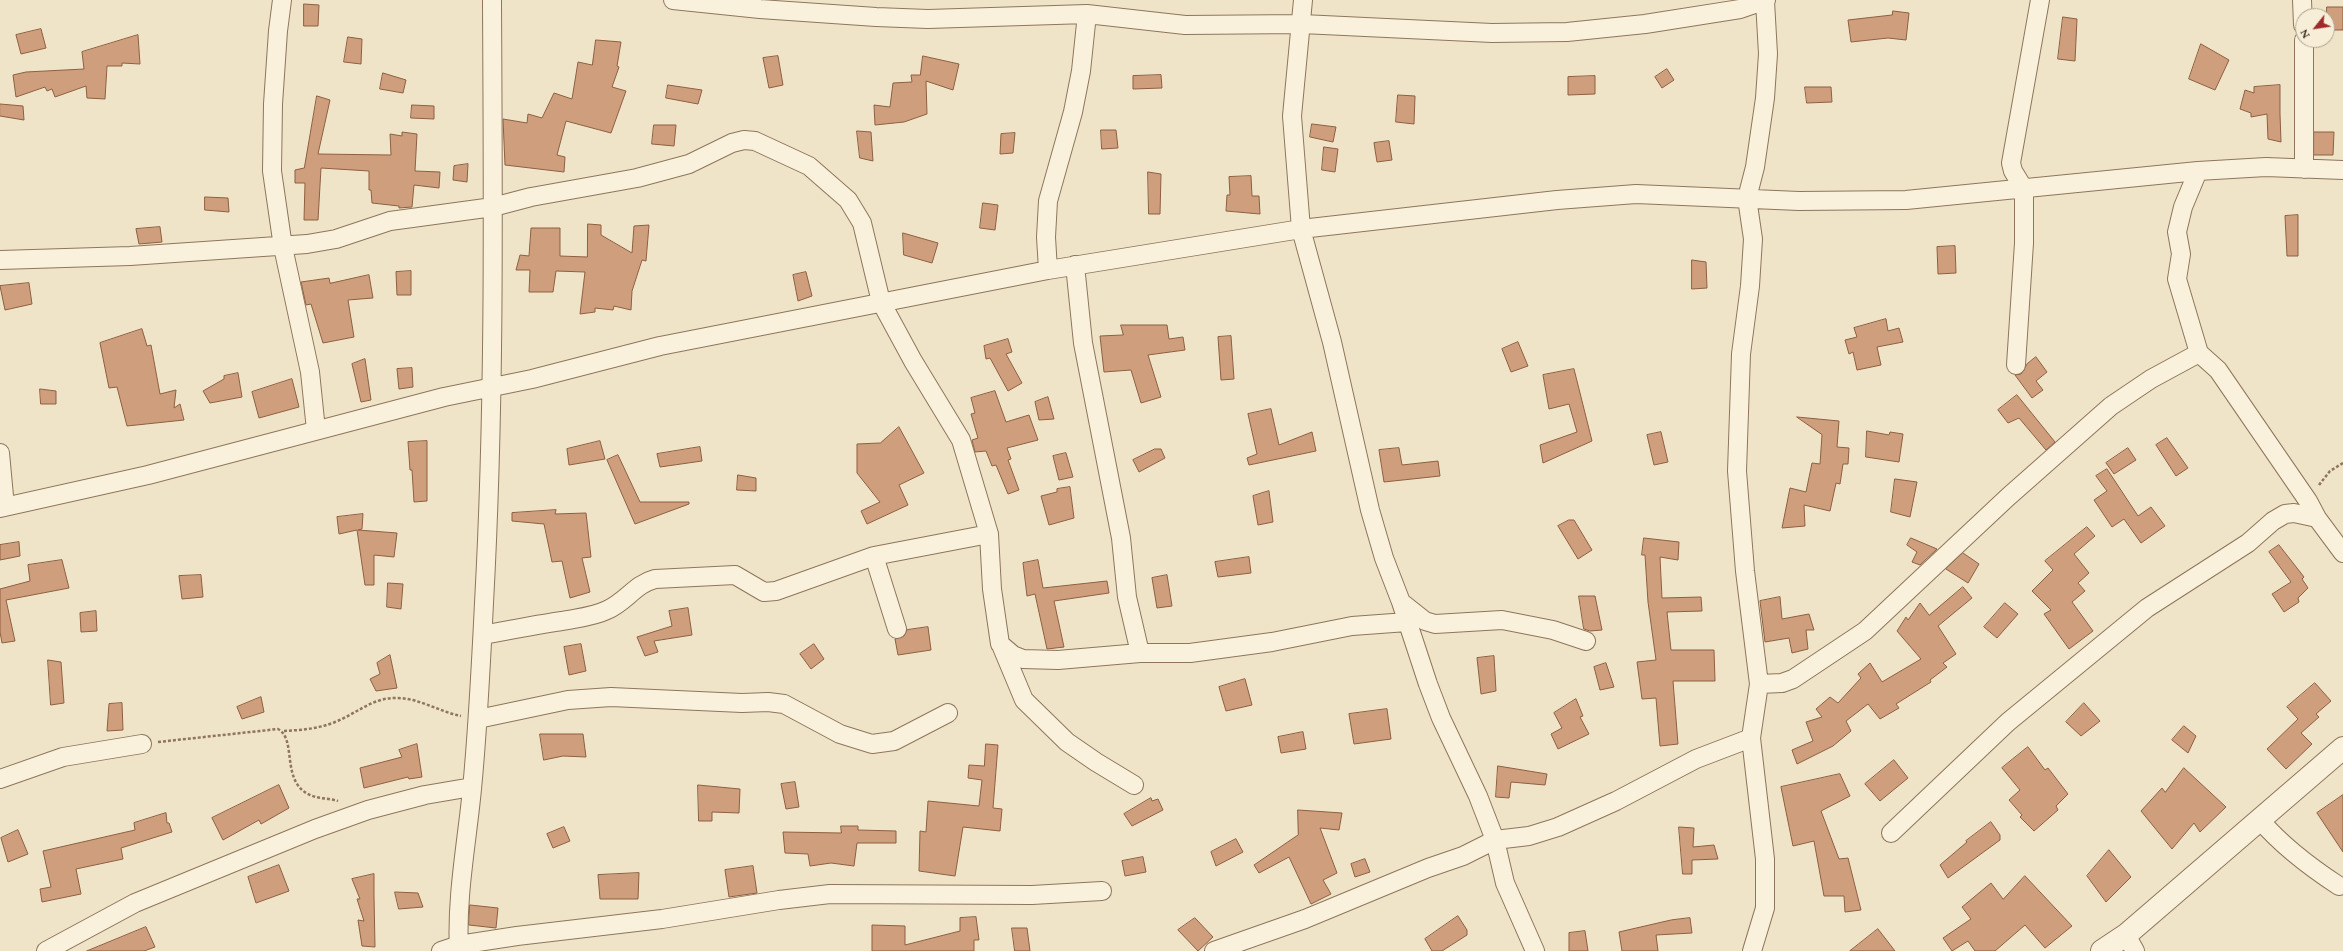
<!DOCTYPE html>
<style>
body{margin:0}
#map{position:relative;width:2343px;height:951px;overflow:hidden;background:#f0e4c8;font-family:Spectral,serif}
canvas{display:block}
.north{position:absolute;left:2295px;top:8px;width:40px;height:40px;box-sizing:border-box;background:#f7eed8;border:1px solid #ada18e;border-radius:50%;rotate:240deg;font-size:11px;font-weight:700;line-height:16px;text-align:center;color:#3d2e20}
.north::after{content:'';display:block;margin:auto;width:14px;height:18px;background:#9e2a2b;clip-path:polygon(50% 0,100% 100%,50% 72%,0 100%)}
</style>
<div id="map">
<canvas width="2343" height="951"></canvas>
<div class="north">N</div>
</div>
<script>
const context = document.querySelector('canvas').getContext('2d');
context.lineJoin = 'round';
function fill(path, color) {
  context.fillStyle = color;
  context.fill(path, 'evenodd');
}
function trace(path, color, width, dash) {
  context.strokeStyle = color;
  context.lineWidth = width;
  context.lineCap = dash ? 'butt' : 'round';
  context.setLineDash(dash || []);
  context.stroke(path);
}
const building = new Path2D(`
 M304,4l15,1 -1,21h-14z
 M2327,7h16v23h-16z
 M1893,11l16,2 -3,27 -18,-2 -37,4 -3,-22 44,-5z
 M2063,17l14,2 -2,42 -17,-2z
 M41,29l5,19 -25,6 -5,-19z
 M138,35l2,29 -18,-1v3h-15l-2,33 -18,-1 -1,-12 -31,11 -3,-8 -5,2 -2,-4 -29,10 -3,-22 13,-3 58,-3 -2,-17z
 M348,37l14,2 -1,25 -17,-2z
 M596,40l25,2 -4,24 2,1 -7,20 14,4 -15,42 -45,-12 -9,34 8,2 -1,15 -59,-7 -2,-46 24,4 1,-9 14,4 12,-25 18,6 6,-37 14,3z
 M2201,44l28,16 -14,30 -26,-11z
 M778,56l5,29 -14,3 -6,-30z
 M923,56l36,8 -6,26 -27,-9 1,33 -23,8 -29,3 -1,-20 16,2 3,-24 19,-1 -1,-7h9z
 M1667,69l7,11 -12,8 -7,-11z
 M383,73l23,7 -3,13 -23,-4z
 M1161,75l1,13 -29,1v-13z
 M1595,76v18l-27,1v-18z
 M668,85l34,5 -4,14 -32,-6z
 M2280,85v29l1,28 -13,-3 -1,-25 -16,3v-4l-11,-4 5,-19 9,3v-6z
 M1805,87h26l1,15 -25,1z
 M1398,95l17,1 -1,28 -18,-2z
 M317,96l13,4 -12,54 73,1 -1,-21 12,2v-4l15,2 -2,37 25,1 -1,16 -25,-3 -2,22 -13,1v-2l-27,-3 -1,-13h-2v-19l-48,-3 -3,52h-14l1,-37h-10v-13l9,-2z
 M0,104l23,2 1,14 -24,-4z
 M412,105l22,1v13l-23,-1z
 M1312,124l24,3 -3,15 -23,-5z
 M654,125h22l-2,21 -22,-2z
 M1101,130h15l2,18 -16,1z
 M857,131l14,1 2,29 -13,-3z
 M2314,132h20l-1,23h-19z
 M1015,133l-2,20 -13,1 1,-20z
 M1389,141l3,19 -15,2 -3,-19z
 M1324,147l14,2 -3,23 -13,-2z
 M468,164l-1,18 -14,-2 1,-14z
 M1148,172l13,2 -1,40h-11z
 M1251,176l1,20h7l1,18 -34,-3 1,-16h3l-1,-18z
 M205,197l23,1 1,14 -24,-2z
 M983,203l15,2 -3,25 -15,-2z
 M2298,215v41h-11l-2,-40z
 M588,224l13,1v10l31,18 2,-27 15,-1 -3,36 -4,-1 -10,31 -1,19 -17,-4 -1,4 -18,-2v4l-15,2 5,-42 -29,-1 -3,21h-24l1,-22h-14l4,-15 9,1 2,-28h29v28l27,1z
 M160,227l2,15 -23,2 -3,-15z
 M903,233l35,10 -6,20 -28,-8z
 M1955,246l1,27 -18,1 -1,-27z
 M1692,260l14,2 1,26 -15,1z
 M411,271v24h-14l-1,-23z
 M806,272l6,24 -14,5 -5,-26z
 M369,275l4,23 -25,2 6,37 -31,6 -12,-39 -5,1 -5,-23 28,-4 1,5z
 M29,283l3,21 -27,6 -5,-24z
 M1886,319l2,12 11,-3 4,14 -26,5 4,18 -24,5 -4,-18 -4,2 -4,-14 12,-3 -3,-9z
 M1121,325h46l2,14 14,-2 2,13 -37,5 13,42 -20,6 -10,-33 -27,2 -4,-36 23,-1z
 M142,329l5,17 4,-1 9,49 16,-4 -2,18 6,-4 4,16 -57,6 -10,-39 -8,1 -9,-45z
 M1231,336l3,43 -13,1 -3,-43z
 M1008,339l4,13 -6,2 16,29 -14,8 -18,-33 -4,1 -2,-13z
 M1518,342l10,24 -17,6 -9,-23z
 M2036,357l11,15 -11,9 7,9 -11,8 -17,-23 6,-1 6,-10z
 M365,359l6,41 -10,2 -9,-38z
 M412,368l1,19 -14,2 -2,-20z
 M1574,369l18,72 -49,22 -3,-18 37,-13 -8,-28 -20,5 -6,-34z
 M238,373l4,24 -32,6 -7,-12 21,-12v-3z
 M292,379l7,28 -40,11 -7,-26z
 M40,389l16,2v13h-15z
 M995,391l11,31 23,-7 9,25 -31,8 4,11 -3,1 11,30 -11,4 -12,-29 -4,1 -6,-15 -11,1 -3,-12 6,-2 -7,-24 4,-1 -4,-15z
 M2017,395l38,47 -9,8 -27,-32 -11,5 -10,-13z
 M1048,397l6,22 -15,1 -4,-18z
 M1271,409l8,36 33,-13 4,19 -67,14 -2,-7 10,-4 -9,-40z
 M1797,417l42,4 -2,26 12,1 -1,16h-5l-3,20 -4,-1 -6,28 -26,-6 1,21 -23,2 8,-40 16,4 6,-29 8,1 2,-29z
 M899,427l25,46 -25,12 9,20 -41,19 -6,-13 19,-9 -23,-29v-29l23,-1z
 M1867,431l22,4 1,-3 13,2 -4,28 -33,-5z
 M1661,432l7,30 -14,3 -7,-30z
 M2167,438l21,30 -12,8 -20,-31z
 M427,441v60l-13,1 -2,-32h-2l-2,-28z
 M600,441l5,18 -36,6 -2,-16z
 M700,447l2,14 -42,6 -3,-13z
 M1399,448l3,17 36,-4 2,15 -56,6 -5,-32z
 M2128,448l8,12 -22,14 -8,-11z
 M1155,449h6l4,9 -26,14 -6,-12z
 M1066,453l7,24 -14,3 -6,-24z
 M618,455l22,47h49v2l-54,20 -28,-64z
 M2107,469l31,47 13,-9 14,19 -24,17 -17,-24 -12,8 -18,-27 13,-9 -11,-15z
 M738,475l18,3v13l-19,-1z
 M1895,479l22,3 -7,35 -19,-5z
 M1070,487l4,31 -25,7 -8,-29 16,-4v-3z
 M1269,491l4,31 -15,3 -5,-29z
 M556,510l-1,4 31,-1 5,44 -9,1 8,34 -20,6 -8,-37 -10,1 -8,-38 -32,-3v-8z
 M363,514l-1,15 -4,1 39,3 -3,24 -20,-2v30h-9l-8,-55 -18,4 -2,-17z
 M1569,520h5l18,30 -14,9 -20,-33z
 M2087,527l8,9 -21,18 15,19 -11,10 7,8 -13,11 21,29 -24,18 -25,-35 7,-4 -19,-19 21,-21 -8,-9z
 M1644,538l35,4 -1,18 -18,-3 2,41 39,-1 1,14 -35,1 4,38h43l1,31h-42l5,63 -18,2 -4,-48 -14,1 -5,-37 19,-2 -8,-58 -3,-47h-3z
 M1911,538l26,11 -17,16 -8,-3 5,-10 -10,-7z
 M19,542l1,14 -20,4v-15z
 M2279,545l25,32 -2,2 6,9 -10,10 1,4 -15,10 -12,-18 19,-12 -22,-30z
 M1963,553l16,11 -11,19 -22,-14z
 M1249,557l2,16 -33,4 -3,-15z
 M62,560l7,28 -63,12 9,41 -13,2 -2,-11v-43l30,-8 -2,-16z
 M1038,560l5,28 64,-7 2,12 -55,8 10,46 -17,2 -12,-55 -8,2 -4,-33z
 M201,575l2,22 -21,2 -3,-23z
 M1167,575l5,31 -15,2 -5,-30z
 M388,583l15,1 -2,25 -14,-2z
 M1963,587l9,11 -34,28 18,28 -13,9 4,4 -17,13 1,2 -35,22 3,4 -19,11 -12,-15 -22,17 5,10 -18,15 -36,18 -5,-14 21,-9 -7,-19 16,-5 -6,-8 14,-12 8,6 23,-25 -3,-4 12,-11 12,19 39,-23 -24,-28 9,-14 2,3 12,-17 9,12z
 M1579,596h16l7,34 -12,1 -6,-2z
 M1780,597l2,22 27,-5 5,16h-8l2,19 -16,4 -3,-15 -24,4 -5,-41z
 M2005,603l13,11 -21,24 -13,-11z
 M688,608l4,27 -38,6 4,11 -13,4 -8,-19 35,-11 -3,-15z
 M96,611l1,20 -16,1 -1,-19z
 M928,627l3,23 -33,5 -3,-16 9,-3 3,-6z
 M581,644l5,27 -17,4 -5,-28z
 M814,644l10,15 -13,10 -11,-15z
 M390,655l7,33 -21,3 -6,-12 10,-5 -3,-11z
 M1494,656l2,35 -15,3 -4,-36z
 M48,660l13,2 3,41 -13,2z
 M1606,663l8,24 -14,3 -6,-23z
 M1245,679l7,26 -26,6 -7,-24z
 M2315,683l16,18 -15,13 3,3 -18,16 11,11 -26,25 -19,-20 31,-30 -11,-12z
 M261,697l3,15 -22,7 -5,-12z
 M1576,699l7,17 -3,1 9,17 -31,15 -7,-15 11,-6 -8,-15z
 M122,703l1,27 -16,1 2,-27z
 M2084,703l16,18 -19,15 -15,-14z
 M1387,709l4,30 -37,5 -5,-30z
 M2184,726l12,10 -8,17 -16,-13z
 M1303,732l3,17 -25,4 -3,-16z
 M540,734h43l3,23 -23,-1 -19,4z
 M417,744l5,33 -13,2 -1,-2 -44,11 -4,-20 42,-11 -3,-7z
 M986,744l12,1 -5,63 9,1 -2,22 -37,-4 -8,49 -36,-5 1,-40 6,1 2,-31 51,5 3,-26 -14,-2 1,-13 15,1z
 M2028,747l17,23 3,-2 20,26 -12,12 2,4 -24,21 -14,-14 2,-2 -13,-15 11,-10 -18,-22z
 M1894,760l14,18 -28,23 -15,-17z
 M1498,766l49,8 -2,11 -34,-3 -2,16 -13,-1z
 M2184,768l42,39 -26,25 -6,-9 -22,26 -31,-38 21,-23 3,4z
 M1840,774l10,22 -29,15 18,48 9,-1 13,52 -16,2 -1,-16h-20l-10,-55 -21,5 -12,-59z
 M795,782l4,25 -13,2 -5,-25z
 M279,785l10,23 -28,16 -2,-4 -36,20 -11,-22z
 M698,785l42,4 -1,24 -27,-1v9h-13z
 M2343,795v57l-26,-39z
 M1151,798l1,3 6,-2 5,11 -31,16 -8,-12z
 M1298,810l44,3 -3,17 -19,-2 17,45 -14,7 8,14 -20,10 -22,-47 -30,16 -5,-8 44,-30z
 M166,813l1,10h2l3,9 -51,16 2,11 -47,10 5,25 -39,8 -2,-13 11,-2 -8,-36 92,-21 -1,-7z
 M1991,822l9,13v5l-52,38 -8,-13 27,-23 -1,-1z
 M841,826h17v4l38,1v12h-39l-3,23 -23,-3 -21,3 -2,-12 -23,-1 -2,-21 58,1z
 M564,827l6,14 -17,7 -6,-14z
 M1679,827l15,1 -1,19 21,-2 4,14 -26,1v14h-9z
 M18,830l10,24 -20,8 -7,-24z
 M1236,839l7,13 -27,14 -5,-14z
 M2109,850l22,27 -25,25 -19,-26z
 M1143,857l3,15 -21,4 -3,-15z
 M1365,859l5,13 -15,5 -4,-13z
 M279,865l10,26 -33,12 -8,-26z
 M753,866l4,27 -28,4 -4,-27z
 M639,873l-1,26h-38l-2,-24z
 M374,874v22l1,51 -13,-1 -4,-26 6,1 -7,-22h3l-8,-20z
 M2025,876l47,50 -27,22 -20,-23 -30,26h-20l-7,-10 -16,10 -9,-13 28,-19 -9,-12 29,-24 12,16z
 M395,892l23,1 5,14 -24,2z
 M470,905l28,3 -2,20 -27,-3z
 M1458,916l9,14v5l-25,16h-10l-7,-12z
 M976,917l3,23h-5v11h-102v-26l33,1v19l55,-14v-13z
 M1195,918l18,19 -15,14 -20,-21z
 M1690,918l2,15 -36,2 2,16h-36l-3,-19 52,-12z
 M146,927l9,20 -11,4h-57z
 M1012,928h15l3,23h-15z
 M1878,929l17,22h-45z
 M1585,931l3,20h-19v-18z`);
const path = new Path2D(`
 M2319,485l11,-14 13,-8
 M284,731c17,-1 34,-2 51,-9 21,-8 38,-25 62,-24 22,0 43,14 64,18
 M158,742l120,-13c19,10 3,51 30,65 9,5 20,4 30,7`);
const minor = new Path2D(`
 M282,0l-4,31 -5,73 -1,67 11,76 27,125 6,58
 M673,0l87,9 116,8 52,2 159,-5 98,11 117,-1 190,9 75,-1 78,-8 95,-15 26,-9
 M1303,0l-11,116 9,113 31,113 38,168 14,48 17,44 27,82 13,34 37,78 17,44 10,43 30,68
 M2302,0l1,25
 M2304,169v-129
 M2198,171l-15,36 -6,25 4,22 -4,25 22,74 19,17 90,131 9,17 26,35
 M0,260l130,-4 177,-12 29,-5 54,-18 103,-14 38,-10 106,-19 52,-14 43,-21 12,-3 11,1 54,25 39,34 14,23 19,79 32,59 48,79 28,94 3,55 8,55 13,11 10,4 35,1 82,-7h50l82,-11 80,-16 55,-4
 M1075,265l8,78 38,195 6,59 13,56
 M1048,270l-2,-33 2,-36 25,-89 8,-41 6,-57
 M2016,365l8,-122v-54l-11,-18 -2,-8 29,-163
 M0,453l5,54
 M0,508l148,-33 296,-78 88,-18 128,-33 388,-76 253,-41 256,-29 79,-6 163,7 107,-1 292,-29 68,-4 77,3
 M874,556l23,73
 M1401,602l24,19 10,3 67,-4 51,10 33,11
 M483,635c26,-5 52,-10 79,-14 14,-3 31,-4 45,-11 19,-8 28,-26 48,-31l80,-4 29,17 12,-1 98,-35 115,-22
 M1001,645l23,55 43,42 29,20 38,23
 M1759,684l23,-1 11,-4 72,-48 143,-134 103,-91 40,-27 48,-26
 M478,719l90,-19 43,-3 131,6 26,-1 16,2 56,30 32,10 22,-3 54,-28
 M0,779l63,-22 79,-13
 M2260,820c23,27 50,47 79,66
 M1891,833l117,-111 139,-114 101,-65 25,-22 12,-7 9,-1 23,5
 M2126,935l9,16
 M46,951l89,-48 180,-74 53,-19 57,-15 47,-8
 M441,951l18,-6 58,-9 145,-17 117,-19 51,-6 202,1 70,-4
 M459,951c-3,-54 8,-109 13,-162 6,-62 9,-124 12,-186 11,-201 9,-402 8,-603
 M1214,951l91,-32 123,-51 35,-12 32,-16 34,-4 29,-9 58,-26 80,-42 55,-21
 M1752,951l13,-43v-49l-14,-121 8,-54 -14,-113 -8,-100 4,-117 9,-68 3,-47 -6,-41 8,-31 10,-69 3,-44 -3,-53`);
const tertiary = new Path2D(`
 M2102,951l24,-16 217,-187`);
fill(building, '#cf9f7d');
trace(building, '#8d5f41', 1);
trace(minor, '#8d765c', 20);
trace(tertiary, '#8d765c', 24);
trace(path, '#8d765c', 2.5, [3, 2]);
trace(minor, '#faf1dc', 18);
trace(tertiary, '#faf1dc', 22);
</script>
